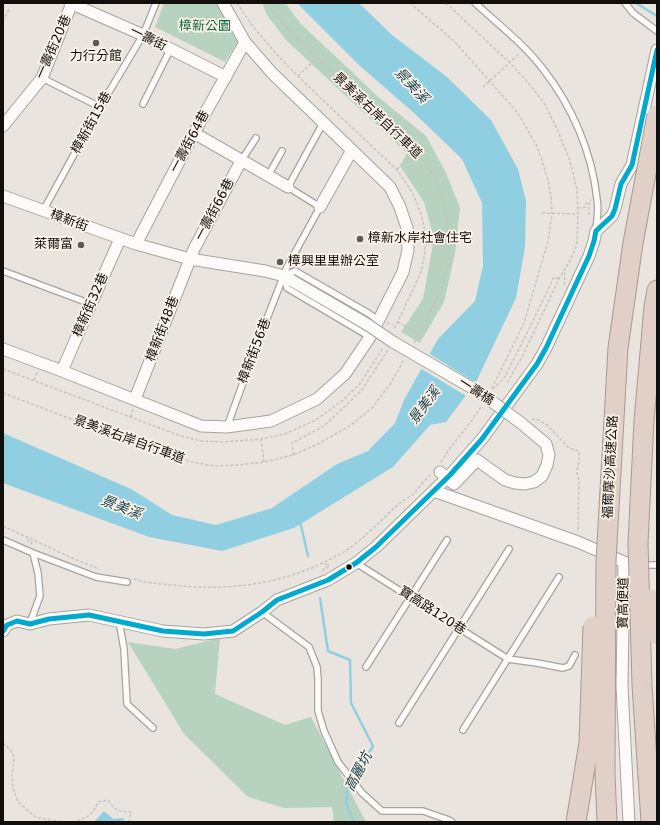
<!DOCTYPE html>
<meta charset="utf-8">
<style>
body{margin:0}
#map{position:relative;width:660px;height:825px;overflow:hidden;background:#eae4df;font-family:"DejaVu Sans",sans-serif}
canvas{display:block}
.frame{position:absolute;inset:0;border:4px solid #110e0b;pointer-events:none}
</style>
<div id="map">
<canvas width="660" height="825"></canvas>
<div class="frame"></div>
</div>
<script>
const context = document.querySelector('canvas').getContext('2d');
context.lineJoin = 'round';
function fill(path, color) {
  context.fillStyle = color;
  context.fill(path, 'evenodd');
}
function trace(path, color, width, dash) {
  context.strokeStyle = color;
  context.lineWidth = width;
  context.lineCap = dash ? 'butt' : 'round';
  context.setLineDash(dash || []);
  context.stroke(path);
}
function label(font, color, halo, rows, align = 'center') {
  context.font = font + ' "DejaVu Sans","Noto Sans TC",sans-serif';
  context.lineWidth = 3.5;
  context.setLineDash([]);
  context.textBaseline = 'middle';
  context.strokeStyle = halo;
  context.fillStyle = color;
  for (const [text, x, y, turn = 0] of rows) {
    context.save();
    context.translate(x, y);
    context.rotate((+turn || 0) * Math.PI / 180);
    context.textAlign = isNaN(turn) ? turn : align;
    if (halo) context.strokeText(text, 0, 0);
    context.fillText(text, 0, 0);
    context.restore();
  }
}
const green = new Path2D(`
 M164,3h54l20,38 -13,21 -70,-35z
 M262,3h23l16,21 48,45 28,27 49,40 20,37 14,35 -5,46 -11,48 -24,41 -19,-11 22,-33 11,-61 -10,-36 -24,-36 7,-13 -121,-113 -19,-25z
 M220,638l-5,56 70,31 26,-8 55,105h-32l-2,-15 -48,1 -36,-11 -64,-63 -56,-92 47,7z`);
const water = new Path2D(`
 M297,3h62l33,32 55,42 44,43 27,49 8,32 -1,46 -9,51 -40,84 -30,40 -16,3 -37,42 -99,61 -72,23 -73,-14 -146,-54v-50l128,56 41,26 44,10 56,-17 65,-44 31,-13 27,-28 9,-23 34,-61 37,-38 8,-35 -1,-63 -20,-44 -48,-46 -55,-48z
 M104,811l9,8 11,-1 -1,4h-29z`);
const pier = new Path2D(`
 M428,353l50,31 -10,13 -48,-29z`);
const stream = new Path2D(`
 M636,3l21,13
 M300,521l8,35
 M320,598l8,53 22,9 1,43 22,43 -25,42 -2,15 8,19`);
const path = new Path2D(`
 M237,3c24,38 57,70 90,101 23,22 46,43 69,65 24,30 35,61 26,99 -1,6 -5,12 -7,17 -7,15 -14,30 -21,44v1
 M267,3l15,19 35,36 100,94 17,24 10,25 3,20 3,39 -10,32 -20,43 -6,8
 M410,3l44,38 63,71 20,34 11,34 3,17 1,17 -4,27 -24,82 -33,67
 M446,3l64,60 16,17 18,23 13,26 13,32 7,29 1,24 -1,30 -6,15 -12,20 -37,78 -15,26
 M3,21l6,-12
 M298,76l19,-18
 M483,87l37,-34
 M397,169l20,-17
 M578,208l8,-1v-4h3
 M542,213l36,1
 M589,215v-14l2,-1
 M426,244l23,2
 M564,285l1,-9 -1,-5
 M398,322l22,13
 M387,323l6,2
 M3,369l175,66 23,6 23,1 37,-3 24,-5 31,-14 27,-20 16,-15 24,-37
 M34,380l3,-8
 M493,389l11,-11 24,-47 26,-54 5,2
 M3,393l160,61 29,8 22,4 24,-1 26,-3 29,-7 25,-11 33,-19 21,-17 19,-25 13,-23
 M131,417l2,-8
 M532,419l7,1 8,5 22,23 10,3v9l-2,12 2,9 -1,51
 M261,439l3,23
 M293,455l-1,-12 32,-17 37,-35 27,-41
 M441,462l9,-14 23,-29 8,-12
 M3,526l69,32 27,11
 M27,540l5,2 -1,2 -1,-1
 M324,571l-1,-2 6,-2 -1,-3 -2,2 -1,-3
 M134,579c12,4 26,5 39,6 57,7 117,-2 167,-31 18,-10 32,-25 47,-39 4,-4 8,-8 13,-12 4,-3 9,-5 13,-9 6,-6 12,-14 18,-20
 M3,743l10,10 1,7 -2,14 1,14 5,14 19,16 27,4
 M78,822l1,-2c12,-4 14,-7 19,-18l10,-2c8,11 9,11 23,12l-2,10`);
const lane = new Path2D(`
 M475,3c23,21 49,41 68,66 29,37 49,83 54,130 2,10 0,20 -1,30
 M625,3l8,10 24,18
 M42,78l58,29
 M143,104l27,-54
 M241,161l15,-23
 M268,176l14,-25
 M43,211l57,-104 43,-72 13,-32
 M3,271l88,33
 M284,276l11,-5 73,42 10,7
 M284,276l3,12 83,49
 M227,427l27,-75 33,-85 33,-60 -32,-20 35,-64
 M3,540l30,13 5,20 2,23 -10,27
 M33,553l63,24 31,5
 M356,563l152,96 29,4 26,5 6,-2 6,-11
 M642,565h15
 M262,612l47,35 8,20 1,12v32l6,20 14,31 24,31 20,18h41l26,9 3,2
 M119,621l5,28 3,55 26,24
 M366,667l81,-127
 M399,723l110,-174
 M463,730l96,-153`);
const street = new Path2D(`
 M70,3l73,32 83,42
 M3,126l39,-48 30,-75
 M194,133l94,54
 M3,196l133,48 54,15 75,12 19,5 84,49
 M320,207l32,-57
 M136,244l58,-111 51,-91
 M3,349l59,22 139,55 26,1 44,-6 46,-22 28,-25 25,-37 33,-65 5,-22 -1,-22 -7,-21 -10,-20 -118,-114 -27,-31 -22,-39
 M62,371l29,-67 29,-65
 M135,399l59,-150 47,-88
 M440,472l14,12 23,-24 28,20 10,3 10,1 9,-2 8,-6 5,-11 2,-10 -3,-11 -25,-21
 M434,491l144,51 46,20 -2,124 7,136
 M3,631l4,-6 10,-4 13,3 19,-5 40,-4 74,16 41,3 29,-3 29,-19 15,-12 51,-20 28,-17 20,-16 74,-72 32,-36 55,-75 9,-16 43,-92 5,-15 2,-10 16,-15 3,-7 6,-25 11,-19 25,-115`);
const highway = new Path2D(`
 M638,543l6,-122 10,-114 3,-17`);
const streetBridge = new Path2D(`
 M368,325l25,17 86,50 42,31`);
const highwayBridge = new Path2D(`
 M638,543l4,142 9,137
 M650,599l4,27 3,9
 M576,822l13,-79 4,-117
 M607,822l-2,-48 1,-213 12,-213 15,-105 24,-128`);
const bus1 = new Path2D(`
 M3,631l4,-6 10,-4 13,3 19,-5 40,-4 74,16 41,3 29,-3 29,-19 15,-12 51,-20 28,-17 20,-16 74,-72 32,-36 55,-75 9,-16 43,-92 5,-15 2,-10 16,-15 3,-7 6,-25 11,-19 25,-115`);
const markers = [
 [96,43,4,"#5d5955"],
 [360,239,4,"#5d5955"],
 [81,245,4,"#5d5955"],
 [280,262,4,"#5d5955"],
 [349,567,3.5,"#110e0b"]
];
const parkNames = [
 ["樟新公園",205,27]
];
const streetNames = [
 ["一壽街",148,39,26],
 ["一壽街20巷",54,47,-66],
 ["景美溪右岸自行車道",377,116,44],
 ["樟新街15巷",92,123,-61],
 ["一壽街64巷",190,142,-62],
 ["一壽街66巷",215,210,-62],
 ["樟新街",69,221,20],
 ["樟新街32巷",91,305,-66],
 ["樟新街48巷",163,329,-69],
 ["樟新街56巷",255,351,-69],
 ["一壽橋",476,392,33],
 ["景美溪右岸自行車道",129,440,20],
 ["福爾摩沙高速公路",611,467,-87],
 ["寶高便道",624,603,-89],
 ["寶高路120巷",432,611,33]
];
const poiNames = [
 ["力行分館",96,57,"center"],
 ["樟新水岸社會住宅",368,239],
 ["萊爾富",73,245,"right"],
 ["樟興里里辦公室",288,262]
];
const waterNames = [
 ["景美溪",411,86,47],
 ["景美溪",425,406,-53],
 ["景美溪",121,508,21],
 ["高麗坑",359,772,-63]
];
fill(green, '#b7d3bf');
fill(water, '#90cfe2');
fill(pier, '#eae4df');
trace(stream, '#90cfe2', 2.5);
trace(lane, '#a6a39f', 8);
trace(street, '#a6a39f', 13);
trace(highway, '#ab988d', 21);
trace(path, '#c5c3c1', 1.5, [3, 2]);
trace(lane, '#fcfbfa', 5.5);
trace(street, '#fcfbfa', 11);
trace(highway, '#e1d0c7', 19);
trace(streetBridge, '#a6a39f', 13, []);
trace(highwayBridge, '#ab988d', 21, []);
trace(streetBridge, '#fcfbfa', 11);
trace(highwayBridge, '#e1d0c7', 19);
trace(bus1, '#00a9ce', 5);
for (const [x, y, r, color] of markers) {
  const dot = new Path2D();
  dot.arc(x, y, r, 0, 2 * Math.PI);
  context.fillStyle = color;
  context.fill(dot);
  trace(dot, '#fcf2e8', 1.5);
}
label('13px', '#106840', '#fcf2e8', parkNames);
label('13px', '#110e0b', '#fcf2e8', streetNames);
label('13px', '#110e0b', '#fcf2e8', poiNames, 'left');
label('italic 14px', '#18424f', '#fcf2e8', waterNames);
</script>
